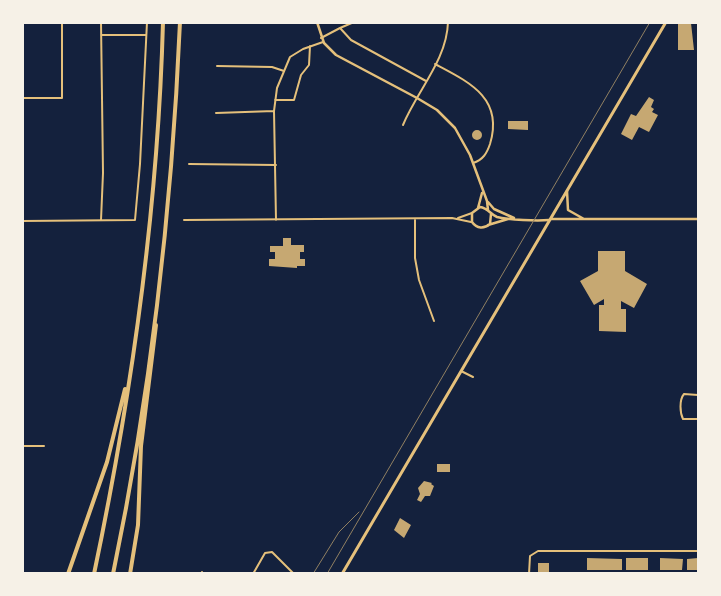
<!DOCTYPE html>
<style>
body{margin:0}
#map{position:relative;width:721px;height:596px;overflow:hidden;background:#14213d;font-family:"PT Sans",sans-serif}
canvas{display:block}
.frame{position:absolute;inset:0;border:24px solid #f6f1e7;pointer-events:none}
</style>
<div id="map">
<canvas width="721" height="596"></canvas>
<div class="frame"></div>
</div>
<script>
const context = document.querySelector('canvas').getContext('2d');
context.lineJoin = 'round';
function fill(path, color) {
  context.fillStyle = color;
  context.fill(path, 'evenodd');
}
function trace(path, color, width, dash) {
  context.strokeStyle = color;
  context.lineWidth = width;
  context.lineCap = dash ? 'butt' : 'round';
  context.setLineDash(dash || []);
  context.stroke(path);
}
const building = new Path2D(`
 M678,23h13l3,27h-16z
 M649,97l5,3 -3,7 3,2 -2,3 6,3 -9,17 -10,-5 -7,13 -11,-6 10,-20 5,2z
 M508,121h20v9l-20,-1z
 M472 135a5 5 0 1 1 10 0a5 5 0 1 1-10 0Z
 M283,238h8v7h13v7h-4v7h5v7h-8v2l-28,-2v-7h6v-7h-5v-6h13z
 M598,251h27v20l22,13 -13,24 -13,-7v8h5v23l-27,-1v-26h5v-6l-10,6 -14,-24 18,-10z
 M437,464h13v8h-13z
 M424,481l8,2 -1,1 3,2 -4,10h-5l-4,6 -4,-2 3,-6 -2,-6z
 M400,518l11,7 -7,13 -10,-8z
 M587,558l35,1v11h-35z
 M626,558h22v12h-22z
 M660,558l23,1 -1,11h-22z
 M698,558v12h-11v-11z
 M538,563h11v11h-11z`);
const minor = new Path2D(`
 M101,22l2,151 -2,47
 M340,28l14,-6
 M101,35h45
 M321,38l19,-10 11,12 75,41
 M435,64c34,18 69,34 55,80 -3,9 -7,16 -17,19
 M217,66l55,1 12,4
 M22,98h40v-76
 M275,100h19l7,-25 8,-10 1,-19
 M216,113l58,-2
 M403,125c14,-34 44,-65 45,-103
 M189,164l87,1
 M458,218l14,-5
 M415,219v39l4,22 15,41
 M184,220l268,-2 19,4
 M276,220l-2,-109 3,-23 13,-31 13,-8 20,-7
 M22,221l113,-1 5,-56 7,-142
 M461,371l12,6
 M698,395l-14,-1c-5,6 -4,19 -1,25h15
 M22,446h22
 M202,574v-2
 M253,574l12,-21 7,-1 22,22
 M529,574l1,-18 8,-5h160`);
const tertiary = new Path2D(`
 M317,22l7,21 12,12 81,43 20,12 18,18 15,27 17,46 1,9
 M488,202l6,7 20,9
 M478,208l4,-15
 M491,214l-1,10c-6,5 -13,5 -18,-2v-9l8,-6c8,1 10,7 17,10 12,3 40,4 52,3
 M488,225l20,-6`);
const secondary = new Path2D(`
 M567,191l1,19 16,9
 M551,219h147`);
const primary = new Path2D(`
 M342,574l324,-552`);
const motorway = new Path2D(`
 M68,574l39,-112 18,-73
 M94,574c38,-181 64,-367 69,-552
 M113,574c38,-182 59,-367 67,-552
 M130,574l8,-49 3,-79 15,-121`);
const rail = new Path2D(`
 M313,574l26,-42 20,-20
 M327,574l323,-552`);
fill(building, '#c6a872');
trace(minor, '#e5c07b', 2);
trace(tertiary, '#e5c07b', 2.5);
trace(secondary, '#e5c07b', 2.5);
trace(primary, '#e5c07b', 3);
trace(motorway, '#e5c07b', 4);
trace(rail, '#918062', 1);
</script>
